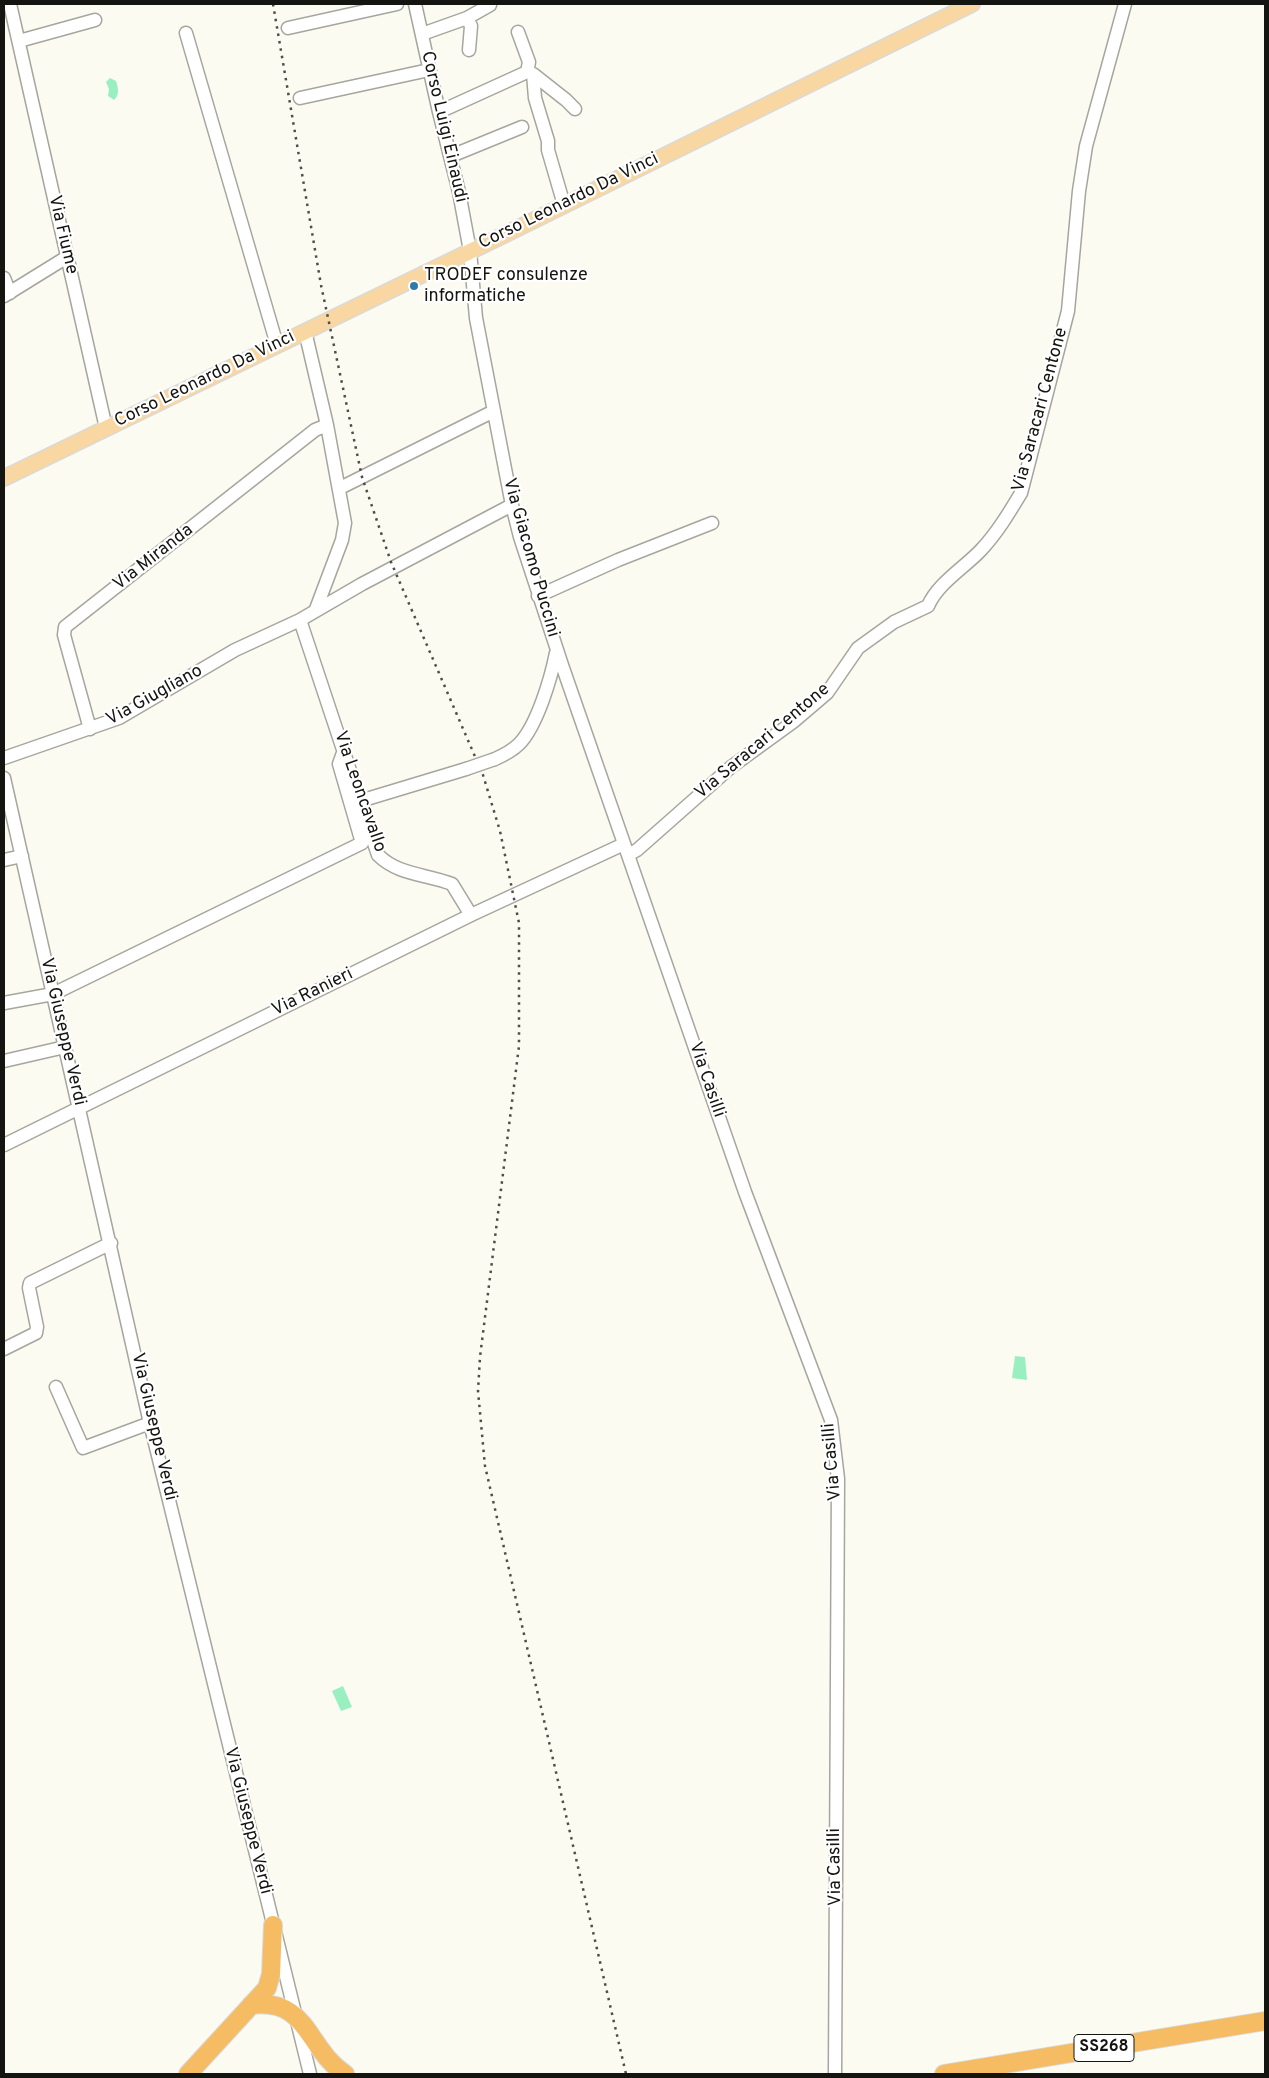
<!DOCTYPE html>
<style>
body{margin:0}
#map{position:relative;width:1269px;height:2078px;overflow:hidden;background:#fbfbf1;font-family:Overpass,sans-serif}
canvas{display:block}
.frame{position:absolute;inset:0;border:5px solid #141411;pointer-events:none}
</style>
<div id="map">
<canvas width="1269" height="2078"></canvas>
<div class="frame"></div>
</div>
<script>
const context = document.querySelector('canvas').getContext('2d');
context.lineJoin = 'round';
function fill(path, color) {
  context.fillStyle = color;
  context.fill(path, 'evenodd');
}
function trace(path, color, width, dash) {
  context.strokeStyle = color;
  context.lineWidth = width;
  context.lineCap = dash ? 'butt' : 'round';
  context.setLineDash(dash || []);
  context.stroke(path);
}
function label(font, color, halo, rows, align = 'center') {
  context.font = font + ' Overpass,sans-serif';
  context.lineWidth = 4.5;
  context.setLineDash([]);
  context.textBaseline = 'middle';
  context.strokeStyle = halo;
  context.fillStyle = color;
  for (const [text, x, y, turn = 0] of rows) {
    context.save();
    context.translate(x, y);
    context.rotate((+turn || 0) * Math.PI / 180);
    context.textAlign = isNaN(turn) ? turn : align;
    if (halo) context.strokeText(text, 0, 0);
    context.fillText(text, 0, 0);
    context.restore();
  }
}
const water = new Path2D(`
 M110,78l6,3c2,6 4,14 -2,19l-6,-4 1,-7 -3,-7z
 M1015,1356l10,1 2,23 -15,-2z
 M343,1686l9,21 -11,4 -9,-20z`);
const minor = new Path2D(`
 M10,4l96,424
 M415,4l24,108 20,80 11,59 6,67 36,187 8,32 42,128 183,527 86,228 7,59 -3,595
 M467,18l4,8 -2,24
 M288,28l109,-24
 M518,32l11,30 -2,10
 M186,33l91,312
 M422,34l45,-16 23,-13
 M19,41l76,-21
 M533,74l2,24 13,43v9l16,55
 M300,98l129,-28
 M439,112l88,-40 6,2 33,26 9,9
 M451,156l71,-29
 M4,278l6,15
 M4,296l63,-39
 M305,331l22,94 18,98 -3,17 -26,69
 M340,488l154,-77
 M538,596l80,-36 94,-37
 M300,620l78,235c20,20 48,19 74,29l19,31
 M90,729l-26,-94 1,-8 250,-197 12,-5
 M4,758l115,-40 116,-68 65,-30 62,-36 150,-79
 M495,759c9,-4 17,-8 24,-15 18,-18 32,-66 37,-91
 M4,778l146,645 160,651
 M360,801l106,-32
 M628,855l9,-5 94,-83 62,-45 34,-29 31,-45 36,-26 34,-16c10,-23 36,-38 53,-56 16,-17 28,-37 40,-57l47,-182 11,-120 7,-45 39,-142
 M4,860l18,-4
 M4,1003l49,-9 309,-151 -23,-79 5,-14
 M4,1061l61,-14
 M4,1145l467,-230 153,-71
 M4,1349l32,-16 1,-6 -8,-39 1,-5 81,-40
 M56,1387l27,61 67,-25`);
const major = new Path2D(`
 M4,478l502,-244 466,-230`);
const highway = new Path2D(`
 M251,2005c58,-7 54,42 94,69
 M188,2074l79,-86 4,-14 2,-49
 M944,2074l321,-53`);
const rail = new Path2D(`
 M273,4l48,281 41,192 29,85 92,213 17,56 19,92v123l-39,311 -2,34 7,75 141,608`);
const minorBridge = new Path2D(`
 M466,769l29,-10`);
const markers = [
 [414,286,5,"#2f79ad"]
];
const shields = [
 [1104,2048,60]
];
const shieldNames = [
 ["SS268",1104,2048]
];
const streetNames = [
 ["Corso Luigi Einaudi",443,127,77],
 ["Corso Leonardo Da Vinci",569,202,-26],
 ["Via Fiume",62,235,77],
 ["Corso Leonardo Da Vinci",205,380,-26],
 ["Via Saracari Centone",1041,410,-75],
 ["Via Miranda",154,558,-38],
 ["Via Giacomo Puccini",530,558,74],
 ["Via Giugliano",155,696,-29],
 ["Via Saracari Centone",763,742,-40],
 ["Via Leoncavallo",359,792,71],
 ["Via Ranieri",313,993,-26],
 ["Via Giuseppe Verdi",62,1032,77],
 ["Via Casilli",706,1080,71],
 ["Via Giuseppe Verdi",153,1427,77],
 ["Via Casilli",833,1462,-95],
 ["Via Giuseppe Verdi",247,1821,76],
 ["Via Casilli",836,1867,-91]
];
const poiNames = [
 ["TRODEF consulenze",424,276],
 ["informatiche",424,297]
];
fill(water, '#9aefc1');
trace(minor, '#a7a69e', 15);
trace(major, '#d9d9d9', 18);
trace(highway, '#d9d9d9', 20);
trace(minor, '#fff', 12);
trace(major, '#f9d7a2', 15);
trace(highway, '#f5bc64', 18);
trace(rail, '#4e4e49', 2.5, [2.5, 5]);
trace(minorBridge, '#a7a69e', 15, []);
trace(minorBridge, '#fff', 12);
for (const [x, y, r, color] of markers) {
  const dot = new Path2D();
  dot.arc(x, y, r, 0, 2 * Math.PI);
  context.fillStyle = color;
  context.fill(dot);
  trace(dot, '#fff', 2);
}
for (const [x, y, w] of shields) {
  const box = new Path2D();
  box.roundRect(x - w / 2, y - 13.5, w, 27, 4);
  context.fillStyle = '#fff';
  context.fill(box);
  trace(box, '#141411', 1);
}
label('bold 16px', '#141411', null, shieldNames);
label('18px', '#141411', '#fff', streetNames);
label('18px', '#141411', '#fff', poiNames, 'left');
</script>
